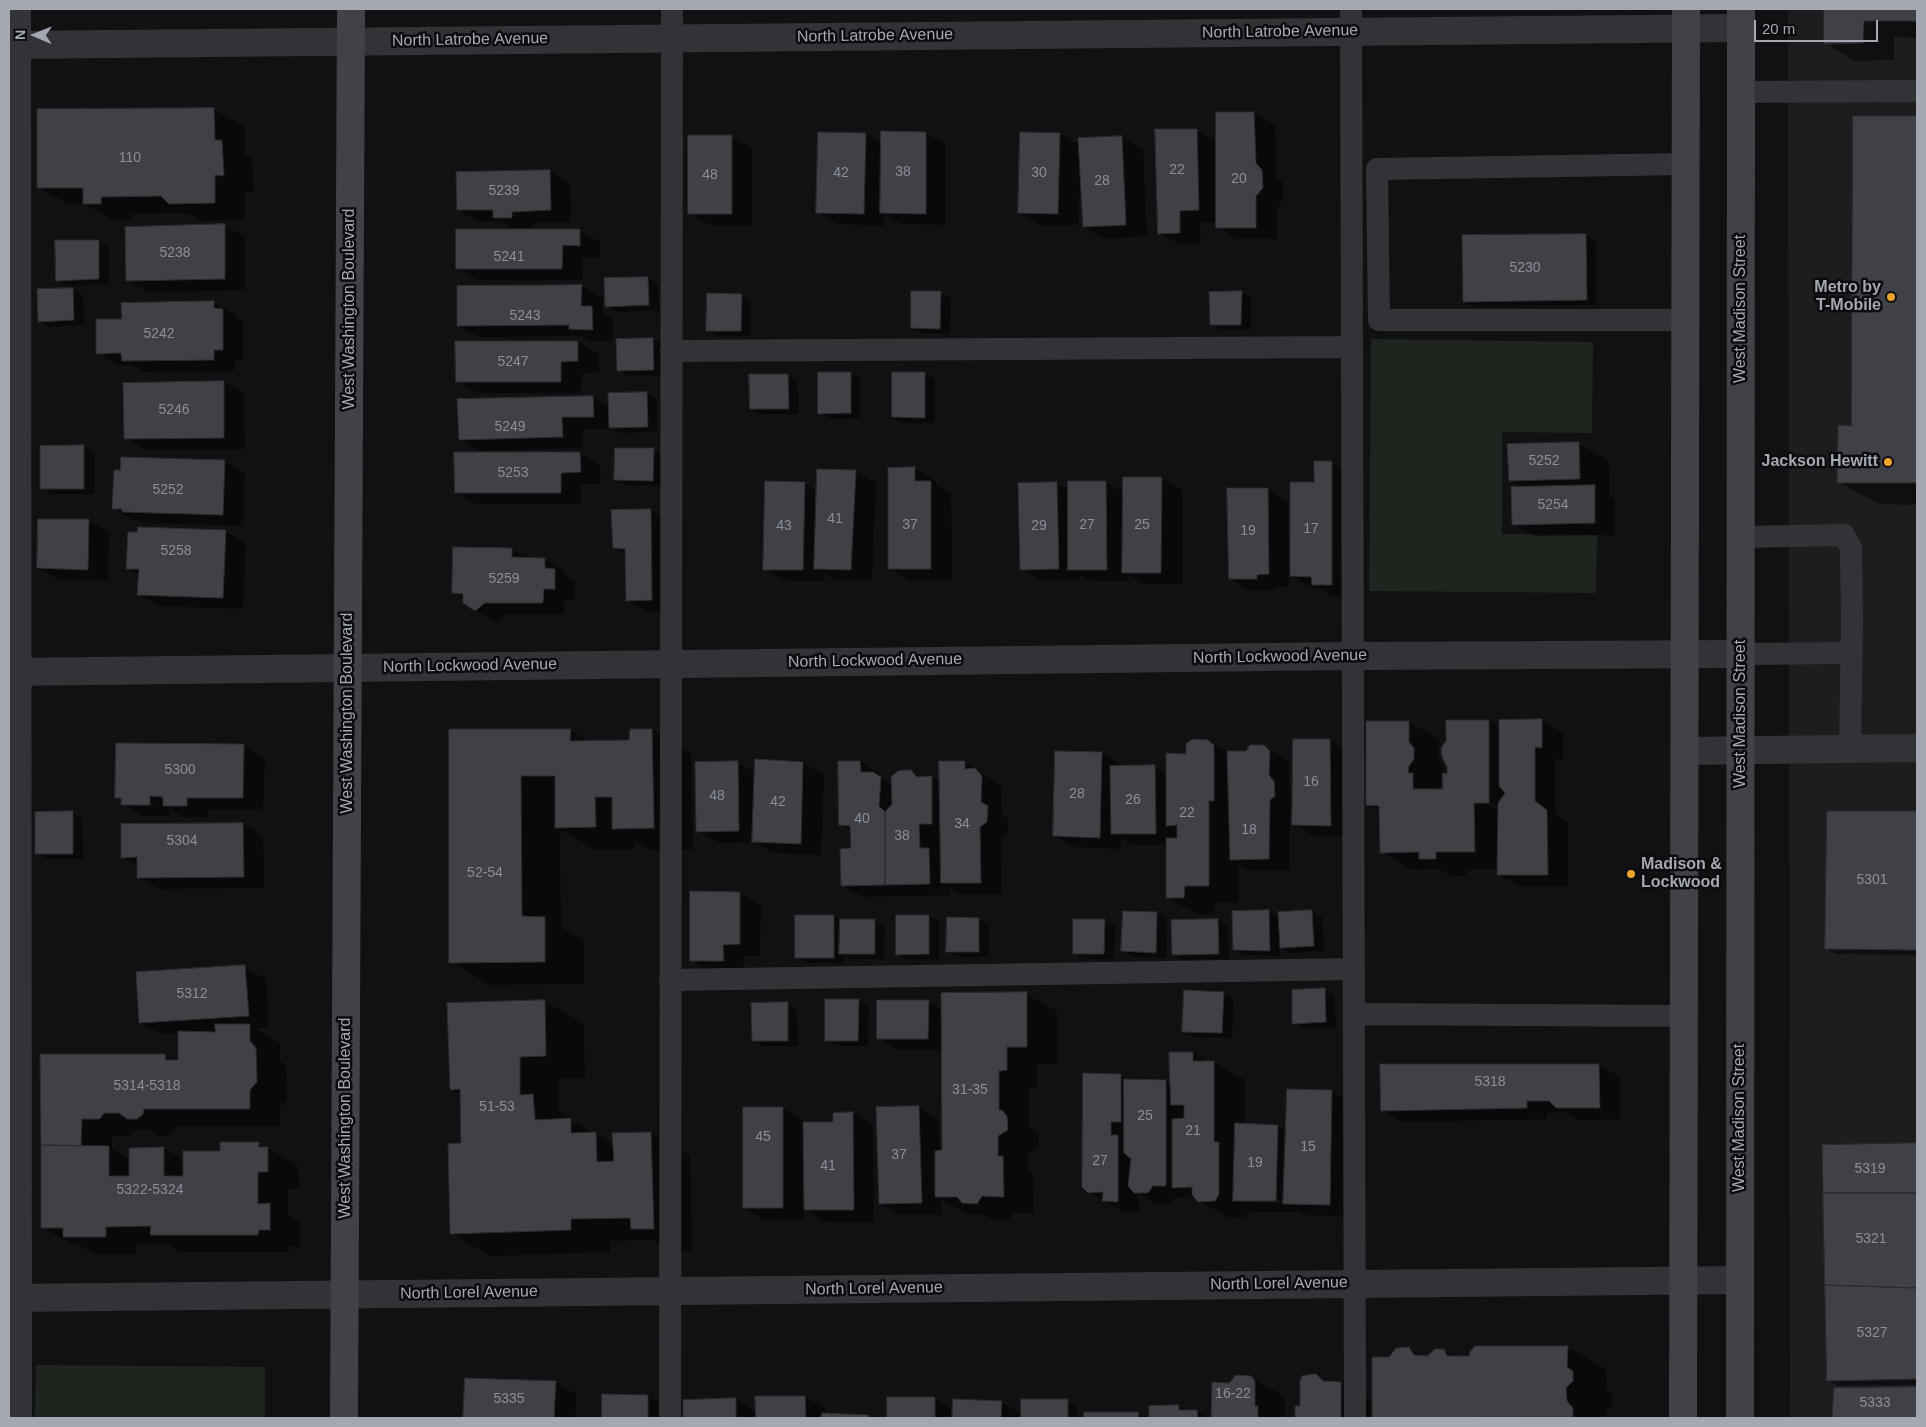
<!DOCTYPE html>
<style>
body{margin:0}
#map{position:relative;width:1926px;height:1427px;overflow:hidden;background:#111113;font-family:Helvetica,sans-serif}
canvas{display:block}
.frame{position:absolute;inset:0;border:10px solid #a3a8b3;pointer-events:none}
.north{position:absolute;left:10px;top:10px;width:50px;height:50px;-webkit-text-stroke:4px #0c0c0e;paint-order:stroke;rotate:271deg;font-size:14px;font-weight:700;line-height:20px;text-align:center;color:#a3a8b3}
.north::after{content:'';display:block;margin:auto;width:18px;height:22px;background:#a3a8b3;clip-path:polygon(50% 0,100% 100%,50% 72%,0 100%)}
.scale{position:absolute;left:1754px;top:20px;width:124px;height:22px;box-sizing:border-box;border:2px solid #a3a8b3;border-top:0;padding-left:6px;font-size:15px;line-height:18px;white-space:nowrap;color:#a3a8b3;-webkit-text-stroke:4px #0c0c0e;paint-order:stroke}
</style>
<div id="map">
<canvas width="1926" height="1427"></canvas>
<div class="frame"></div>
<div class="north">N</div>
<div class="scale">20 m</div>
</div>
<script>
const context = document.querySelector('canvas').getContext('2d');
context.lineJoin = 'round';
function fill(path, color) {
  context.fillStyle = color;
  context.fill(path, 'evenodd');
}
function trace(path, color, width, dash) {
  context.strokeStyle = color;
  context.lineWidth = width;
  context.lineCap = dash ? 'butt' : 'round';
  context.setLineDash(dash || []);
  context.stroke(path);
}
function label(font, color, halo, rows, align = 'center') {
  context.font = font + ' Helvetica,sans-serif';
  context.lineWidth = 5;
  context.setLineDash([]);
  context.textBaseline = 'middle';
  context.strokeStyle = halo;
  context.fillStyle = color;
  for (const [text, x, y, turn = 0] of rows) {
    context.save();
    context.translate(x, y);
    context.rotate((+turn || 0) * Math.PI / 180);
    context.textAlign = isNaN(turn) ? turn : align;
    if (halo) context.strokeText(text, 0, 0);
    context.fillText(text, 0, 0);
    context.restore();
  }
}
const built = new Path2D(`
 M1788,9h129v1409h-127z`);
const green = new Path2D(`
 M1371,339l222,3 -1,91 -90,-1v102l95,1 -1,58 -227,-2z
 M36,1365l229,2v51h-230z`);
const shadow = new Path2D(`
 M1825,9h92v29l-23,-1v23l-39,1 -30,-18z
 M38,110h176l31,17v27l7,5 2,33h-9v27l-44,2 -14,-8 -56,1v6l-17,1 -27,-16 -18,-1 -31,-17z
 M1254,113l21,12 1,51 7,7v17l-6,8v31h-39l-21,-12v-5h-17l1,22 -21,1 -21,-12 37,-103 21,12z
 M1855,117l62,1v387l-39,-1 -39,-22 14,-55z
 M926,133l20,12v80l-44,-1 -18,-10v12l-46,-2 -21,-12 48,-78 17,9z
 M1060,134l20,11 -1,-6 43,-2 21,12 4,87 -43,3 -20,-12 -2,-43h-2l-2,41h-38l-21,-12z
 M731,137l21,11v77h-42l-20,-12z
 M550,171l20,12 1,39 -38,1v8h47l20,11v15h-17l-1,23h-104l-21,-12 60,-37 -16,-10 -22,1 -21,-12z
 M224,225l21,12v53l-97,2 -21,-11z
 M1586,235l10,6v64l-121,2 -11,-6z
 M99,241l10,6v37l-42,2 -10,-6z
 M648,278l10,6 1,26 -42,2 -10,-6z
 M582,286l21,12 -1,15 11,6v22h-22l-8,-5 -104,1 -21,-12v-38z
 M73,289l10,6 1,30 -35,2 -10,-6z
 M1241,292l10,6v32h-30l-10,-5z
 M941,293l10,5 -2,36 -27,-1 -10,-5z
 M741,295l10,6v35h-33l-11,-6z
 M214,303l21,11v4l8,4v39h-8l-1,10 -90,1 -13,-7h-13l-20,-12 25,-33v-16z
 M653,339l10,6v30l-35,1 -10,-6 -1,-30z
 M578,342l20,12 1,19h-17l-1,20h-103l-21,-12z
 M850,373l10,6v39l-30,1 -10,-6z
 M925,373l10,6v44h-32l-10,-6z
 M787,375l10,6 2,33h-38l-10,-6z
 M224,382l20,12 1,55 -99,1 -20,-12z
 M647,393l10,6v33l-37,1 -8,-4h-29v19l-103,3 -20,-12 -2,-39 135,-3 16,10z
 M1579,444l30,17 1,35 5,3v36l-81,1 -21,-12 10,-36 -13,-8z
 M84,447l10,5v42h-43l-10,-6z
 M653,449l10,6v31l-38,-1 -10,-6z
 M580,453l20,12 1,19h-20v20h-104l-21,-12z
 M224,461l21,12 -2,53 -99,-3 -5,-2 -6,-1 -20,-11z
 M1331,463l21,12 1,121h-19l-15,-8h-7l-23,-14v12l-11,1 -1,3 -26,1 -21,-12 37,-90 21,12 1,62h2z
 M889,469h26l21,12v4l15,9 1,86 -42,1 -20,-12z
 M855,471l21,12 -4,98 -36,-1 -12,-6v7h-39l-21,-12 41,-86 13,8z
 M1161,478l21,12v94h-38l-16,-10v7h-38l-10,-6v5l-38,1 -20,-12 35,-85 12,7 37,-9 18,11z
 M651,510l20,12 1,89 -25,1 -20,-12 -1,-45 -12,-8z
 M88,520l21,12 -1,49 -49,-1 -20,-12z
 M225,531l21,12 -3,66 -84,-3 -21,-12 1,-19 -11,-7z
 M512,549l17,10h15l21,12v5l10,6v18h-11v14h-58l-10,8 -21,-12 -11,-11 -10,-6z
 M1447,721h42l11,7 42,-7 21,12v26h-8v55l13,9v63h-49l-21,-12v-5h-32v7h-15l-12,-7 -27,1 -30,-18 -1,-40 -14,-7 41,-83 31,17v21l5,7v8h4zM1444,777v14l-5,-1v-7zM1485,799l14,9v3l-16,-10z
 M570,730l21,12h39l22,-12 39,23 2,97h-41l-18,-10v9l-38,1 -36,-20 1,97 23,14v43l-94,1 -39,-23 -1,-231zM651,762h3l1,72h-2z
 M1330,740l21,12v85l-37,-1 -21,-12v-15l-3,3v59h-39l-12,-7v39l-24,-1v13h-17l-31,-18v-52h-34l-12,-7 -1,11 -45,-2 -21,-11 48,-83 20,12v2h33l12,7 20,-19 21,-14 20,11h19l16,-6 22,12 5,6 -1,23 4,5z
 M117,744l127,2 21,12 -2,51h-55v8l-24,1 -14,-9v7h-27l-21,-12v-3l-5,-3zM136,804h20v2h-20z
 M756,761l47,2 21,12 -3,80 -47,-2 -20,-11 -36,1 -21,-12 40,-69 19,11z
 M860,762l21,12v4l11,6 18,-13 12,7 10,-1 9,5 24,-20 31,20 6,7v26l6,4v15l-7,5 1,55 -39,1 -13,-8v8l-87,2 -21,-12 10,-36v-18l-12,-6z
 M1828,812h89v143l-81,-1 -10,-6z
 M72,813l10,5 1,41h-37l-10,-6z
 M243,824l20,12 1,52 -105,1 -20,-12 -1,-11 -16,-9z
 M740,893l21,12 -1,51h-17l1,16h-32l-21,-12z
 M1269,911l11,7 32,-6 10,5 2,34 -33,2 -12,-7 1,10 -36,-1 -10,-5z
 M1156,913l11,6 -1,39 -34,-1 -10,-6z
 M834,916l7,4h34l10,6 -1,33h-34l-6,-4v8h-37l-11,-6z
 M928,916l11,6v37l-32,1 -10,-6z
 M948,919h31l10,6v32h-32l-10,-6z
 M1105,920l10,6 -1,33h-29l-11,-5v-33z
 M1218,920l10,6 1,33 -46,1 -10,-6z
 M245,967l21,12 3,48 -14,1 25,15v17l6,7 1,32 -7,9v18h-106v5l-6,4 -9,1 -12,-7 -12,1 -5,6h-18v13l18,11 34,-12 20,12 74,-17 10,5 30,18 1,23h-11v26l12,7v25l-11,-1v6h-107l-16,-9 -30,1v10h-41l-16,-9h-6l-31,-18v-172h123l14,7v-29l-18,1 -21,-12z
 M1324,990l10,5 2,32 -32,2 -10,-6z
 M1224,993l10,6 -2,39 -39,-1 -10,-6z
 M1026,994l31,17v53h-20v23l-8,1v39l9,7v14l-10,5v18l5,3 1,39h-21l-5,8 -14,-1 -11,-6h-16l-26,-15 1,16h-42l-20,-12 38,-96 21,12 1,32h3v-101h-44l-21,-12 50,-37 14,8z
 M859,1000l10,6 -1,40h-31l-10,-6z
 M544,1001l40,23 1,54 -26,1v32l13,7v3l42,23 37,-11 39,23 2,95h-21l-18,-11 -43,1v11l-119,4 -40,-23 12,-89 -2,-49 -10,-6zM533,1102h2l2,24h-3z
 M787,1004l10,6 1,36h-35l-10,-5z
 M1171,1053h22l16,9h5l31,18v45l32,1 10,5 1,-41 44,2 21,11 -3,113 -45,-1 -9,-5v2h-42l-5,-3 -4,9h-15l-44,-24v3l-12,1 -5,7 -13,-1 -18,-10 1,19 -15,-1 -36,-20 33,-117 10,6h35l5,3zM1253,1200h29v3l-29,-1z
 M1599,1065l21,12v42l-42,1 -13,-8 -18,1v6l-144,3 -21,-12z
 M783,1108l20,12v4l31,-1 18,-10 21,12 1,97h-48l-22,-13v10l-39,1 -21,-12z
 M1917,1145v240l-79,1 -10,-6 -4,-233z
 M1567,1347l39,22v21l6,5v9l-7,7 1,7h-310l1,-11h4l15,-31 11,7h14l32,18 17,-42 18,-10 15,8 20,-7 12,7h16z
 M1251,1377l31,18 3,5v18h-72v-34h17z
 M466,1379l89,3 21,12 -1,24h-111z
 M1917,1388v30h-84l2,-29z
 M603,1396h45l20,12v10h-65z
 M805,1397l21,12v6l43,1 3,2h-187l-1,-17 51,-2 22,13v-14z
 M888,1398h46l19,11 48,-7 22,12 44,-13 10,5v12h-189z
 M1179,1406l9,6 9,-1 12,7h-59v-11z
 M1085,1413l53,1 8,4h-61z`);
const building = new Path2D(`
 M1824,9h93v12h-53l-1,22 -39,1z
 M214,108l1,32h7l2,36 -9,-1v28l-46,1 -8,-8 -60,1v7h-18v-16h-46v-79z
 M1216,112h38l2,51 6,7 1,18 -7,8v32h-40z
 M1853,116h64v367h-80l1,-58 13,1z
 M1155,129h42l2,81 -19,1v22l-22,1z
 M881,131l45,1v82l-46,-1z
 M818,132l48,1 -2,81 -48,-1z
 M1020,132l40,1 -2,81 -40,-1z
 M688,135h44v79h-44z
 M1122,136l4,89 -43,2 -5,-89z
 M550,170l1,40 -39,2v6h-19v-8h-36l-1,-38z
 M225,224v55l-99,2 -1,-54z
 M456,229h124v17l-17,-1 -1,24h-106z
 M1586,234l1,66 -124,2 -1,-67z
 M55,240h44v39l-43,2z
 M648,277l1,28 -44,2 -1,-29z
 M582,285l-1,21h11l1,24 -24,-1v-4l-112,1v-40z
 M73,288l1,32 -36,2 -1,-33z
 M911,291h30l-1,38 -29,-1z
 M1242,291l-1,34h-31l-1,-33z
 M707,293l35,1 -1,37h-35z
 M214,301v7l9,1v41h-9v10l-92,1 -1,-8 -25,1v-35h26l-1,-16z
 M653,338l1,32 -37,1 -1,-32z
 M455,341h123v20l-17,1v20h-105z
 M818,372h33v41l-33,1z
 M892,372h33v46l-33,-1z
 M749,374h39l1,35h-39z
 M224,381v57l-100,1 -1,-56z
 M647,392l1,35 -39,1 -1,-35z
 M593,396l1,21h-32l1,20 -104,3 -2,-41z
 M1579,442l1,37 -71,2 -2,-37z
 M84,445v44h-44v-43z
 M615,448h39l-1,33 -39,-1z
 M454,452h126l1,20 -20,1v20h-106z
 M121,457l104,3 -2,55 -101,-3v-3h-10l2,-39h6z
 M1314,461h18v124h-20l-1,-8 -21,-1v-94h24z
 M915,467v14h16v88h-43v-101z
 M817,469l39,1 -5,100 -37,-1z
 M1123,477h39l-1,96h-39z
 M765,481l40,1 -2,88h-40z
 M1068,481h38l1,89h-39z
 M1057,482l2,87 -39,1 -2,-87z
 M1595,485v38l-83,2 -1,-38z
 M1227,488h41l1,86 -12,1v4h-28z
 M651,509l1,91 -26,1 -1,-52 -12,-1 -2,-38z
 M38,519h51l-1,51 -51,-2z
 M138,527l88,3 -3,68 -86,-3 2,-26h-13l2,-37h9z
 M453,547l59,1v9l33,1v10l10,1v20h-11l-1,14h-58l-10,8 -12,-8v-9l-11,-1z
 M1542,719v29l-7,-1v54l12,9 1,65h-51l1,-72 7,-10 -6,-7v-66z
 M1446,720h43v83h-15l1,49h-39v7h-17v-7l-39,1 -1,-47 -13,-1v-84h43v21l5,6v11l-5,7 -1,7h5v16h30l-1,-16 5,1v-7l-5,-10 -1,-9 5,-7z
 M449,729h122l-1,12 59,-1 1,-11h22l2,99 -42,1v-32h-17l1,30 -41,1v-52h-34l1,140 23,1v45l-96,1z
 M1193,739l15,1 6,5v56h-5v85h-24l-1,12h-18v-60h11v-13l-11,1v-73l20,1v-10z
 M1293,739h37l1,87 -39,-1z
 M116,743l128,1 -1,54h-56v8h-24v-9l-13,-1v9h-29v-7h-6z
 M1250,745h14l6,6 -1,24 5,6 1,15 -5,4 -1,59 -39,1 -3,-109h19z
 M1055,751l47,1 -2,86 -47,-2z
 M755,759l48,3 -2,82 -49,-2z
 M738,761l1,70 -43,1 -1,-70z
 M838,761h22l1,11h12l8,5 -2,29 6,6v73l-44,1 -1,-37 11,-1 -1,-22 -11,-1z
 M939,761h26v8l10,-1 7,8 -1,26 7,4 -1,16 -7,5 1,56h-40z
 M1155,765l1,69h-45l-1,-68z
 M911,770l6,7 15,-1v48h-13l1,24h9l1,36 -45,1v-73l7,-8 -1,-27 7,-6z
 M73,811v43h-38v-42z
 M1827,811h90v139l-92,-1z
 M243,823l1,54 -107,1v-21l-16,1v-34z
 M690,891l50,1v52l-17,1 1,16h-34z
 M1269,910l1,41 -37,-1 -1,-39z
 M1312,910l2,36 -34,2 -2,-36z
 M1123,911l34,1 -1,41 -35,-2z
 M795,915h39v43h-39z
 M896,915h33v39l-33,1z
 M947,917l32,1v34h-33z
 M840,919h35v35h-36z
 M1073,919h32l-1,35h-31z
 M1218,919l1,35 -47,1 -1,-35z
 M245,965l4,51 -110,7 -3,-51z
 M1325,988l1,34 -34,2v-34z
 M1184,990l40,2 -2,41 -40,-1z
 M1027,992v55h-20v23l-8,1v39h3l5,6 1,14 -10,6v20h5l1,41 -22,-1 -5,8 -15,-1 -5,-6h-22v-46l7,-1 -1,-157z
 M825,999h34l-1,42h-33z
 M545,1000l1,56 -26,1v38l13,-1 2,26 36,-2v15l25,-1 1,30 17,-1 -2,-28 39,-1 3,97h-23l-1,-11 -59,1v11l-121,4 -2,-90 13,-1 -1,-54 -10,1 -3,-87z
 M877,1000h52l-1,39h-51z
 M788,1002v39h-36l-1,-38z
 M215,1024h35v17l6,7 1,34 -7,8v19h-106l-1,5 -6,5h-10l-8,-6h-15l-4,6h-18l-1,27 -40,-1 -1,-91h125l1,6h12v-29l37,1z
 M1169,1052h24v9h21v81h5v52l-4,7 -17,1 -6,-7v-8l-20,1v-69l12,-1v-13h-13z
 M1380,1064h219l1,44h-44l-7,-7h-22v7l-146,3z
 M1083,1073l38,1v48h-10v13h7v67l-16,-1 1,-9 -15,1 -6,-6z
 M1124,1079l42,1v106h-13l-5,7h-14l-6,-7 3,-27 -7,-6z
 M1287,1089l45,1 -2,115 -47,-1z
 M919,1106l3,97 -43,1 -3,-97z
 M743,1107h40v101h-40z
 M853,1112l1,98h-50l-1,-88h30v-9z
 M1235,1123l43,2 -2,76h-43z
 M220,1142h39v5h9v25h-10v32l12,-1v27h-11l-1,5h-108l1,-9 -45,1v10h-43v-9h-22v-83l68,1v30h20v-28l35,-1v29h19v-25h37z
 M1917,1143v50h-94l-1,-48z
 M1823,1193h94v95l-92,-3z
 M1825,1285l92,3v91l-90,2z
 M1475,1346h93l-1,21 6,4v10l-7,7 1,13 6,7v9l-201,1v-61h17l7,-9 13,-1 5,8 13,1 8,-7h9l3,7h22l1,-4z
 M1316,1374l7,7 18,1v36h-46v-12h5v-25l2,-5z
 M1236,1375l15,1 4,5v25h3v12h-47l1,-36 17,1z
 M465,1378l91,3 -2,37h-91z
 M1917,1387v31h-85l2,-30z
 M602,1394l46,1v23h-46z
 M755,1396h50l1,22h-50z
 M887,1397h48v21h-48z
 M736,1398v20h-53v-18z
 M953,1399l49,2 -1,17h-49z
 M1021,1399h47v19h-47z
 M1179,1405v5h18l1,8h-49v-12z
 M1084,1412h55l-1,6h-54z
 M822,1413l47,2v3h-48z`);
const lane = new Path2D(`
 M20,9l1,1409
 M1351,9l4,1409
 M1741,92l176,-1
 M1686,164l-309,5 2,151h307
 M671,351l681,-4
 M1741,537l103,-2 7,13 1,74 -2,127
 M1741,654l110,-1
 M670,980l684,-11
 M1354,1014l331,2
 M670,1418l2,-1409`);
const street = new Path2D(`
 M9,45l1732,-17
 M9,672l1344,-16 388,-2
 M1685,751l232,-3
 M9,1298l1731,-18`);
const secondary = new Path2D(`
 M344,1418l7,-1409
 M1683,1418l3,-1409
 M1740,1418l1,-1409`);
const markers = [
 [1891,297,5,"#eda42f"],
 [1888,462,5,"#eda42f"],
 [1631,874,5,"#eda42f"]
];
const numberNames = [
 ["110",130,158],
 ["22",1177,170],
 ["38",903,172],
 ["42",841,173],
 ["30",1039,173],
 ["48",710,175],
 ["20",1239,179],
 ["28",1102,181],
 ["5239",504,191],
 ["5238",175,253],
 ["5241",509,257],
 ["5230",1525,268],
 ["5243",525,316],
 ["5242",159,334],
 ["5247",513,362],
 ["5246",174,410],
 ["5249",510,427],
 ["5252",1544,461],
 ["5253",513,473],
 ["5252",168,490],
 ["5254",1553,505],
 ["41",835,519],
 ["37",910,525],
 ["27",1087,525],
 ["25",1142,525],
 ["43",784,526],
 ["29",1039,526],
 ["17",1311,529],
 ["19",1248,531],
 ["5258",176,551],
 ["5259",504,579],
 ["5300",180,770],
 ["16",1311,782],
 ["28",1077,794],
 ["48",717,796],
 ["26",1133,800],
 ["42",778,802],
 ["22",1187,813],
 ["40",862,819],
 ["34",962,824],
 ["18",1249,830],
 ["38",902,836],
 ["5304",182,841],
 ["52-54",485,873],
 ["5301",1872,880],
 ["5312",192,994],
 ["5318",1490,1082],
 ["5314-5318",147,1086],
 ["31-35",970,1090],
 ["51-53",497,1107],
 ["25",1145,1116],
 ["21",1193,1131],
 ["45",763,1137],
 ["15",1308,1147],
 ["37",899,1155],
 ["27",1100,1161],
 ["19",1255,1163],
 ["41",828,1166],
 ["5319",1870,1169],
 ["5322-5324",150,1190],
 ["5321",1871,1239],
 ["5327",1872,1333],
 ["16-22",1233,1394],
 ["5335",509,1399],
 ["5333",1875,1403]
];
const streetNames = [
 ["North Latrobe Avenue",1280,32,-1],
 ["North Latrobe Avenue",875,36,-1],
 ["North Latrobe Avenue",470,40,-1],
 ["West Washington Boulevard",350,309,-90],
 ["West Madison Street",1741,309,-90],
 ["North Lockwood Avenue",1280,657,-1],
 ["North Lockwood Avenue",875,661,-1],
 ["North Lockwood Avenue",470,666,-1],
 ["West Washington Boulevard",348,713,-90],
 ["West Madison Street",1741,714,-90],
 ["West Washington Boulevard",346,1118,-90],
 ["West Madison Street",1740,1118,-90],
 ["North Lorel Avenue",1279,1284,-1],
 ["North Lorel Avenue",874,1289,-1],
 ["North Lorel Avenue",469,1293,-1]
];
const poiNames = [
 ["Metro by",1881,288],
 ["T-Mobile",1881,306],
 ["Jackson Hewitt",1878,462],
 ["Madison &",1641,865,"left"],
 ["Lockwood",1641,883,"left"]
];
fill(built, '#1d1d20');
fill(green, '#1e251e');
fill(shadow, '#0007');
fill(building, '#404146');
trace(building, '#2b2b2f', 1);
trace(lane, '#323337', 22);
trace(street, '#323337', 28);
trace(secondary, '#404247', 28);
for (const [x, y, r, color] of markers) {
  const dot = new Path2D();
  dot.arc(x, y, r, 0, 2 * Math.PI);
  context.fillStyle = color;
  context.fill(dot);
  trace(dot, '#0c0c0e', 2);
}
label('14px', '#8a8e98', null, numberNames);
label('16px', '#a3a8b3', '#0c0c0e', streetNames);
label('bold 16px', '#a3a8b3', '#0c0c0e', poiNames, 'right');
</script>
